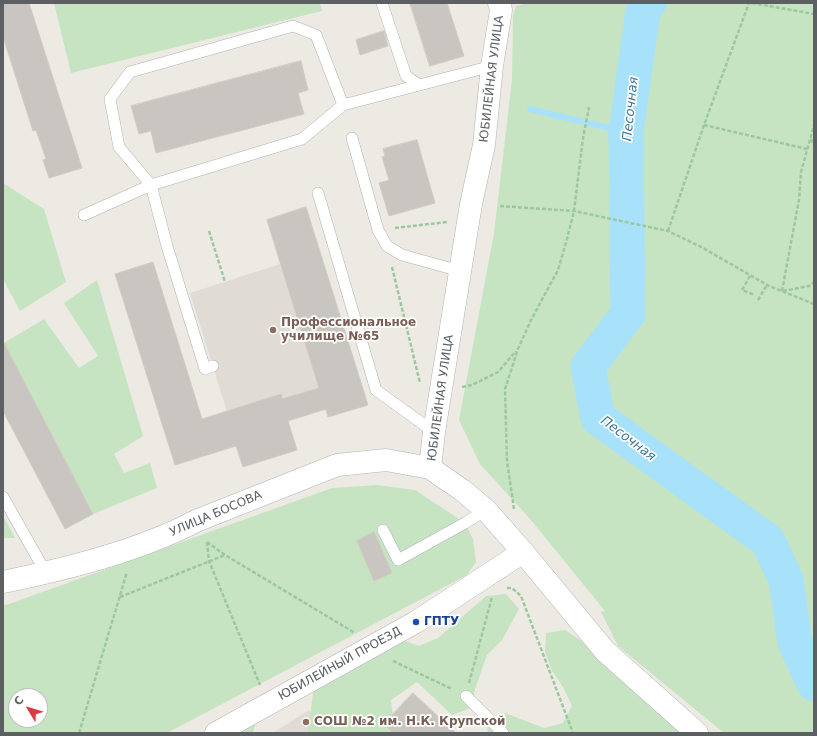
<!DOCTYPE html>
<meta charset="utf-8">
<style>
body{margin:0}
#map{position:relative;width:817px;height:736px;overflow:hidden;background:#edeae4;font-family:"DejaVu Sans",sans-serif}
canvas{display:block}
.frame{position:absolute;inset:0;border:4px solid #5c6063;pointer-events:none}
.north{position:absolute;left:8px;top:688px;width:40px;height:40px;box-sizing:border-box;background:#fff;border:1px solid #bebfc1;border-radius:50%;rotate:308deg;font-size:11px;font-weight:700;line-height:16px;text-align:center;color:#5c6063}
.north::after{content:'';display:block;margin:auto;width:14px;height:18px;background:#de3943;clip-path:polygon(50% 0,100% 100%,50% 72%,0 100%)}
</style>
<div id="map">
<canvas width="817" height="736"></canvas>
<div class="frame"></div>
<div class="north">С</div>
</div>
<script>
const context = document.querySelector('canvas').getContext('2d');
context.lineJoin = 'round';
function fill(path, color) {
  context.fillStyle = color;
  context.fill(path, 'evenodd');
}
function trace(path, color, width, dash) {
  context.strokeStyle = color;
  context.lineWidth = width;
  context.lineCap = dash ? 'butt' : 'round';
  context.setLineDash(dash || []);
  context.stroke(path);
}
function label(font, color, halo, rows, align = 'center') {
  context.font = font + ' "DejaVu Sans",sans-serif';
  context.lineWidth = 3.5;
  context.setLineDash([]);
  context.textBaseline = 'middle';
  context.strokeStyle = halo;
  context.fillStyle = color;
  for (const [text, x, y, turn = 0] of rows) {
    context.save();
    context.translate(x, y);
    context.rotate((+turn || 0) * Math.PI / 180);
    context.textAlign = isNaN(turn) ? turn : align;
    if (halo) context.strokeText(text, 0, 0);
    context.fillText(text, 0, 0);
    context.restore();
  }
}
const education = new Path2D(`
 M306,207l62,198 -40,12 -3,-8 -96,9 -39,-125 90,-29 -13,-44z
 M309,710l24,23h-60z`);
const green = new Path2D(`
 M54,3h266l2,8 -251,62z
 M529,3h285v730h-90l-106,-87 -17,-34 4,-1 -75,-92 -50,-55 -21,-44 35,-187 18,-153 1,-65 3,-9z
 M3,183l41,26 22,73 -46,29 -17,-32z
 M97,280l46,156 -29,18 10,19 26,-10 7,25 -64,26 -89,-171 40,-24 35,49 19,-12 -34,-53z
 M377,485l38,5 50,33 8,16 3,23 -9,13 -300,158h-164v-128l6,-1 323,-116zM16,696h24v24h-24z
 M3,516l12,22h-12z
 M506,594l13,15 -17,31 -15,15 -12,34 -4,19 -19,7 -35,-33 -26,18 3,26 6,7h-92l5,-40 12,-18 71,-37 23,8 19,-8 48,-42z
 M565,630l18,12 101,91h-196l-1,-10 18,-10 39,15 19,-5 9,-17 -9,-19 -11,-16 -7,-19 1,-19z
 M245,719l10,5 -2,9h-31z`);
const stream = new Path2D(`
 M530,109l96,23`);
const river = new Path2D(`
 M649,3l-6,8 -17,121 2,182 -40,53 10,51 170,123 18,39 9,62 19,42`);
const building = new Path2D(`
 M3,3h26l53,165 -33,10 -6,-18 3,-1 -10,-29 -3,1 -30,-94z
 M410,3h37l17,53 -34,10z
 M384,31l4,15 -28,9 -4,-15z
 M301,61l7,29 -10,3 6,21 -148,39 -5,-22 -12,3 -8,-28z
 M417,140l18,63 -46,13 -10,-33 10,-3 -7,-23 3,-1 -2,-7z
 M306,207l62,198 -40,12 -2,-8 -38,12 9,29 -54,17 -7,-21 -61,19 -60,-191 38,-12 49,157 79,-25 1,5 37,-11 -52,-168z
 M3,341l90,173 -28,15 -62,-118z
 M374,532l18,41 -18,8 -17,-40z
 M413,693l43,40h-63l-9,-9z`);
const path = new Path2D(`
 M752,3l62,11
 M704,125l103,24
 M811,139l3,6
 M500,206l74,5 94,20 35,17 64,37 47,19
 M395,228l52,-6
 M209,231l16,51
 M668,231l36,-106 45,-122
 M392,267l28,116
 M750,276l-8,14 10,4 -1,2
 M782,291l17,-91 2,-28 13,-47
 M783,291l26,-5 5,-4
 M758,300l9,-15
 M462,387l10,-2 26,-13 18,-21
 M514,509l-7,-48 -2,-72 13,-40 13,-29 27,-50 9,-31 7,-28 9,-73 6,-31
 M207,542l18,13 130,78
 M207,542l2,19 51,124
 M507,588h5l9,8 52,137
 M120,597l105,-42
 M393,661l59,28
 M469,683l23,-86
 M79,733l48,-161`);
const lane = new Path2D(`
 M382,3l24,73 13,9
 M352,138l26,92 9,16 15,9 58,16
 M318,193l58,197 58,42
 M84,215l67,-30 151,-46 41,-34 149,-39
 M213,366l-8,3 -38,-123 -16,-61 -32,-38 -9,-48 20,-27 163,-46 23,9 27,70
 M3,497l43,76
 M383,530l15,30 67,-37 21,-13
 M466,696l37,37`);
const street = new Path2D(`
 M430,468l4,-36 37,-228 13,-59 8,-79 9,-56 -2,-7
 M216,733l200,-111 107,-70`);
const secondary = new Path2D(`
 M3,582c63,-13 136,-31 193,-61l141,-56 49,-5 44,8 32,22 24,20 37,42 82,99 92,82`);
const markers = [
 [273,330,4,"#8d6e63"],
 [416,622,4,"#1a4fb4"],
 [306,722,4,"#8d6e63"]
];
const streetNames = [
 ["ЮБИЛЕЙНАЯ УЛИЦА",492,79,-83],
 ["ЮБИЛЕЙНАЯ УЛИЦА",441,398,-82],
 ["УЛИЦА БОСОВА",216,514,-23],
 ["ЮБИЛЕЙНЫЙ ПРОЕЗД",340,664,-29]
];
const educationNames = [
 ["Профессиональное",281,323],
 ["училище №65",281,337],
 ["СОШ №2 им. Н.К. Крупской",314,722]
];
const transitNames = [
 ["ГПТУ",424,622]
];
const waterNames = [
 ["Песочная",631,109,-84],
 ["Песочная",628,439,37]
];
fill(education, '#e0dbd5');
fill(green, '#c6e4c2');
trace(stream, '#a8e1fa', 6);
trace(river, '#a8e1fa', 35);
fill(building, '#c9c5c0');
trace(building, '#d2cbc2', 1);
trace(lane, '#afb2b5', 12);
trace(street, '#afb2b5', 23);
trace(secondary, '#b0b4b8', 23);
trace(path, '#9dc7a2', 2.5, [4, 2]);
trace(lane, '#fff', 11);
trace(street, '#fff', 22);
trace(secondary, '#fff', 22);
for (const [x, y, r, color] of markers) {
  const dot = new Path2D();
  dot.arc(x, y, r, 0, 2 * Math.PI);
  context.fillStyle = color;
  context.fill(dot);
  trace(dot, '#fff', 1.5);
}
label('12px', '#5c6063', '#fff', streetNames);
label('bold 12px', '#785e54', '#fff', educationNames, 'left');
label('bold 12px', '#164399', '#fff', transitNames, 'left');
label('italic 13px', '#3f779a', '#fff', waterNames);
</script>
